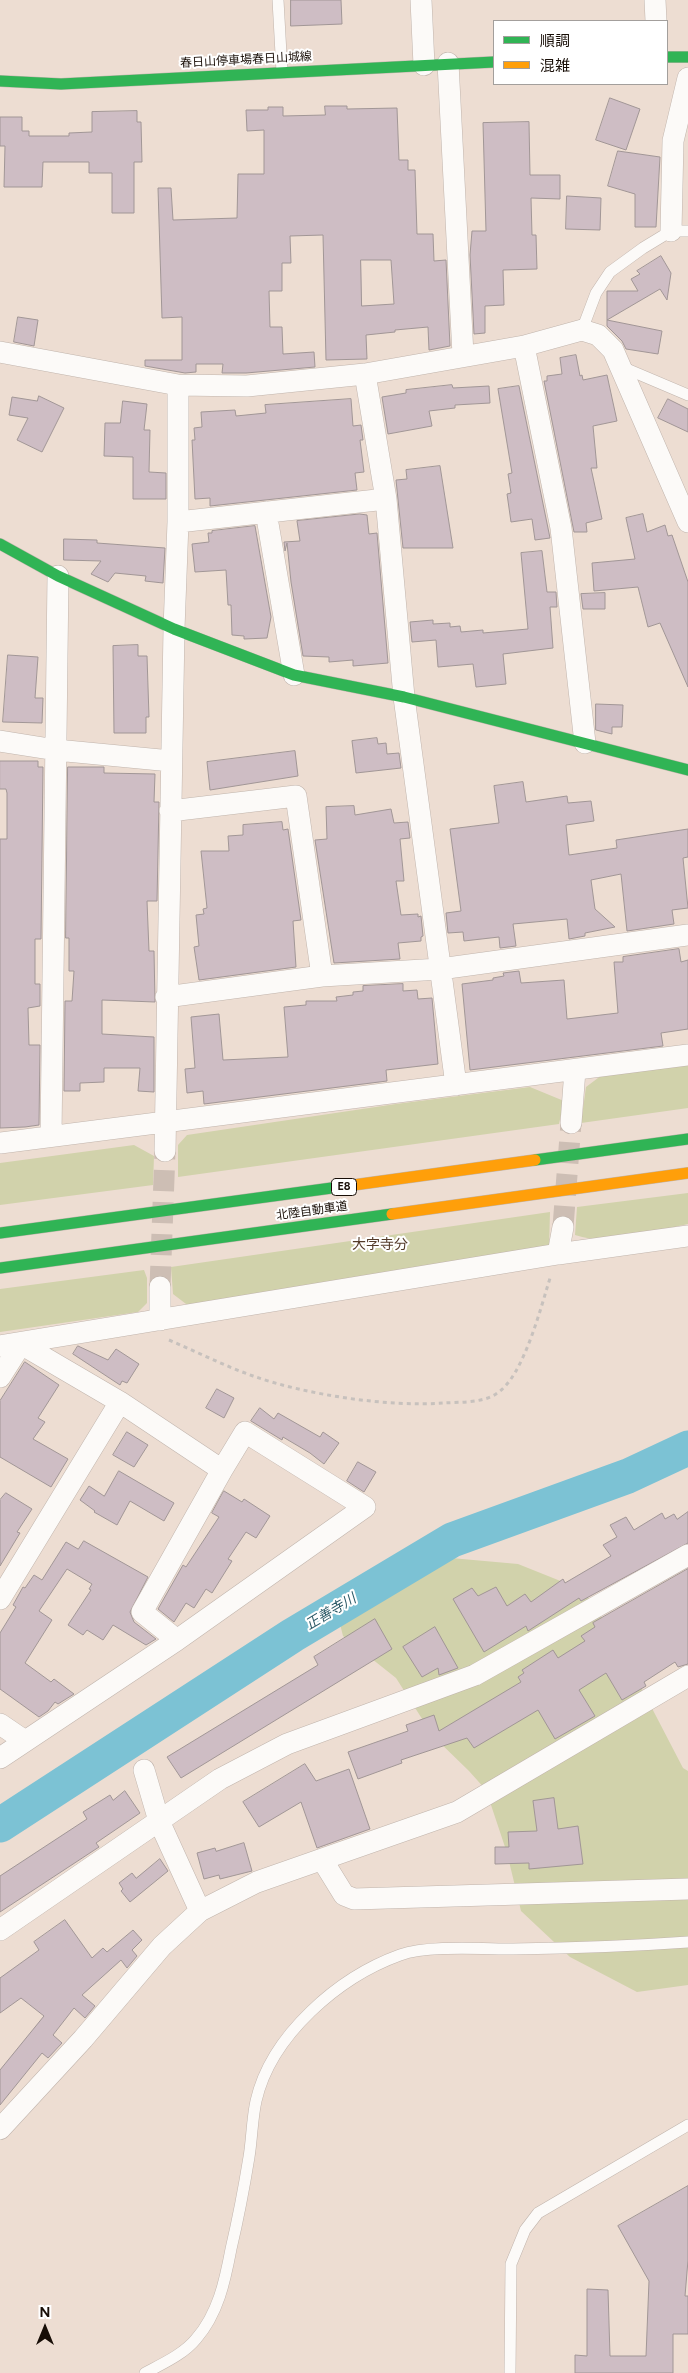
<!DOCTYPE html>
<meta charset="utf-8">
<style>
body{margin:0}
#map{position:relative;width:688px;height:2373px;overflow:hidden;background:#edddd2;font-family:Figtree,"Noto Sans JP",sans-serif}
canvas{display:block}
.legend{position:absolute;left:493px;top:20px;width:175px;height:65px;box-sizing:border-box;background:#fff;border:1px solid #a39f9c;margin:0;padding:6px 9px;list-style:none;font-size:15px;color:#180e07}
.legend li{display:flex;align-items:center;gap:10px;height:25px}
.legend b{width:25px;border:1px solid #a39f9c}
.north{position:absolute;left:20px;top:2303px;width:50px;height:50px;-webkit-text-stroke:4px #fff;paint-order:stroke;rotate:0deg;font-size:14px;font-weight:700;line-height:20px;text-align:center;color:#180e07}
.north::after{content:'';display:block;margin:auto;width:18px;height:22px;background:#180e07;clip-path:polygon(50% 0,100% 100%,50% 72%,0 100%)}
</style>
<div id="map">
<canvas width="688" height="2373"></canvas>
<ul class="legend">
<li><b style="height:6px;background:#30b455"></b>順調</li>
<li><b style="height:6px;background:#ff9f0a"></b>混雑</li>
</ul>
<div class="north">N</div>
</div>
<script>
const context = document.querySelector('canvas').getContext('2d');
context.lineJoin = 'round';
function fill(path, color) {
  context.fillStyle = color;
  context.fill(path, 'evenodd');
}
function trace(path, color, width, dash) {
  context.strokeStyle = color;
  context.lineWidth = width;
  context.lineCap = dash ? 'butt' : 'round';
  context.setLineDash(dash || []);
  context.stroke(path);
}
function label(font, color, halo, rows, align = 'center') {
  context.font = font + ' Figtree,"Noto Sans JP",sans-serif';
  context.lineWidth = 4;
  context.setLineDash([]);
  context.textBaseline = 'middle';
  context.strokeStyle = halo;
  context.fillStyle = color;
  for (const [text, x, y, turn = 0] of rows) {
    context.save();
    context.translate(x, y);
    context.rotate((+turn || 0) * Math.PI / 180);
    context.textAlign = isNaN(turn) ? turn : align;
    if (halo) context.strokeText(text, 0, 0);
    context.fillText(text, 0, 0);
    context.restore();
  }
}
const green = new Path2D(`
 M688,1064v44l-107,15 5,-36 16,-12z
 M530,1087l34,14 -5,23 -381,53v-32l9,-10 209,-31z
 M134,1145l20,11 -1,29 -153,20v-42z
 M688,1193v31c-37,8 -77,23 -113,11l2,-28z
 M550,1212l-1,36 -359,59 -17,-13 -2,-27z
 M144,1270l3,8v25l-9,9 -138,20v-43z
 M451,1558l67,6 65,26 33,49 67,129 5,3v214l-51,7 -67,-35 -49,-46 -14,-58 -21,-63 -17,-19 -36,-35 -37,-58 -53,-42 -5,-20 4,-23 43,-21z`);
const river = new Path2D(`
 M0,1825l293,-190 159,-95 176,-64 60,-28`);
const building = new Path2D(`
 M291,0h50l1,24 -51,2z
 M610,98l30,11 -14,41 -30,-10z
 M325,106h22v3l50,-1 2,52h9v10h7l2,64h16l1,27 12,-1 4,86 -21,4 -1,-23 -33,3v2l-29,3 1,24 -41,1 -3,-125 -33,1 1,27h-9v28h-13l1,36h12l1,27 31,-2 1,15 -69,6h-24l1,-9h-27v8l-11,1 -40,-7v-6h37v-43l-20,1 -4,-130h13l2,32 64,-2 1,-44h26v-44l-17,1 -1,-21h22v-3h15v9l42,-1zM361,260h30l3,44 -32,2z
 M137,111v11h4l1,40h-8v51h-22v-40h-23v-11h-46l-1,25h-38l1,-41h-5v-29h22v14h7v5h40v-3l23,-1v-20z
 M529,122l1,53h30v24l-29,-1 1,37h4l1,34 -34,1 1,35 -19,1v27l-11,1 -4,-79 2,-24h14l-3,-108z
 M618,151l42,6 -4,70h-21v-33l-27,-8z
 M567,196l34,2 -1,32 -34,-1z
 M661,256l10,17 -4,27 -7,-11 -53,31 55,11 -4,23 -32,-5 -4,-8 -15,-15v-35h31l-7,-12 9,-5 -3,-3z
 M18,317l20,3 -4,26 -20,-4z
 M576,355l4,21 2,-1 1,5 24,-5 10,46 -24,5 4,42h-6l11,51 -16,4 1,9h-13l-30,-151h3v-5l15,-2 -2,-16z
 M452,385l1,3 36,-2 1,17 -35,2v3l-26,3 3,15 -44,8 -6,-37 24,-4v-3z
 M519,386l31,152 -15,2 -3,-21 -21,3 -4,-28 4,-1 -3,-19 4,-1 -14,-84z
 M39,396l25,12 -22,44 -25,-12 11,-22 -19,-3 3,-18 25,4z
 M351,399l2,27 8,-1 2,15h-3l4,32 -9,1 2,17 -147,16v-8l-15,1 -3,-59h3l-1,-12 8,-1 -1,-15 34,-2 1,6 30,-3 -1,-8z
 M668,399l20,10v23l-30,-14z
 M123,401l24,3 -3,26h6l-1,42 17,1v26h-33v-42l-29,-1 1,-33h15z
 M440,466l13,82h-50l-7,-68 11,-1 -1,-9z
 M360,514l7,1 2,19 8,-1 11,130 -35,3v-6l-24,2v-5l-26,-1 -12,-74 -4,-39 -2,8 -1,-9 16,-1 -3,-20z
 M643,514l4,18 18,-7 3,11 4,-1 16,47v105l-28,-64 -12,4 -10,-40 -44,4 -2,-28 43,-4 -9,-41z
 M255,526l16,91 -4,21 -23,1v-3l-12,-1 -1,-30h-3l-2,-35 -31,2 -3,-28 17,-2 -1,-9h4v-2z
 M64,539l33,1v3l68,5 -2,35 -18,-2 1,-5 -31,-3 -7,9 -17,-8 10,-13 -37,-1z
 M542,551l5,41h9l1,15h-7l3,41 -50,6 3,30 -30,3 -3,-23 -35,3 -2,-27 -24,2 -2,-20 23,-2v4l17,-1v4l10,-1 1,6 22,-2v3l45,-4 -7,-76z
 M605,593v16h-22l-2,-15z
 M138,645v11h9l2,61h-3v16h-32l-1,-87z
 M8,655l30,2 -3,41h8l-1,25 -39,-1z
 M596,704l27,1 -1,22h-10v7l-16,-4z
 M377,738l1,6 8,-1 1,11 12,-1 2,15 -45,5 -4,-32z
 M295,751l3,25 -88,14 -3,-28z
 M0,761h38v6h5l-2,172h-6v45h5v22l-12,2 1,37h11l-1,80 -14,2 -25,1v-289h7v-46l-1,-4h-6z
 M68,767h36v6l51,1 -1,28h5l-2,99h-10l2,50h5l1,51 -53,-2v34l52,3v55l-16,-1 2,-23h-36v14l-24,1v8h-16l1,-90h7l2,-30h-5v-33h-3z
 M523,782l3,20 41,-6 1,7 23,-2 3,20 -28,4 3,30 48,-7 -1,-8 72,-11v28l-5,1 5,50 -16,2 2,14 -47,7 -6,-57 -30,6 4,29 20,18 -30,6v3l-16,3 -2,-20 -54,5 3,22 -16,2 -1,-11 -35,4 -1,-9 -15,1 -2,-20 15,-2 -11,-82 49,-6 -5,-37z
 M354,806l1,9 36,-6 3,14 14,-1 2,16 -10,1 4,42h-8l5,34 17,-1v3l3,-1 2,20 -2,1v4l-23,2 2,16 -66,4 -19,-123 12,-1 -1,-32z
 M282,822l1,8 5,-1 13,91 -8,1 3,46 -97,13 -5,-33 5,-1 -3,-31 8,-1 -1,-5 4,-1 -6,-57h28l-1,-15 15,-1v-10z
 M679,949l2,13 7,-2v69l-27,4 2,13 -193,24 -8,-86 31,-4v-2l11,-2 -1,-3 16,-2 2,12 43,-3 3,39 51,-6 -4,-51h9v-5z
 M403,984v7l14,-1 1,9 14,-1 6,66 -52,6 1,11 -183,23 -1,-13 -16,2 -2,-24 10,-1 -4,-51 28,-3 4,46 65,-3 -4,-50 22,-2v-4h31l-1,-4 17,-2v-3l10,-1v-5z
 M78,1346l30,14 8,-11 23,15 -12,19 -5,-2 -2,4 -47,-31z
 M25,1362l34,23 -21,33 7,4 -12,17 35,20 -17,28 -51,-30v-56z
 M217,1389l17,9 -10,20 -18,-10z
 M260,1408l14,11 4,-6 42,24 3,-5 16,11 -15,21 -14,-11 -27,-16 -1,3 -31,-19z
 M127,1432l21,13 -14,22 -21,-12z
 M358,1462l18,10 -12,20 -17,-11z
 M119,1471l55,32 -10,18 -34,-20 -13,24 -23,-13 1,-1 -15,-11 9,-14 15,10z
 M224,1491l18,11 2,-3 26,17 -14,22 -10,-6 -18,27 4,2 -20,32 -6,-4 -12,19 -8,-5 -12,19 -16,-13 25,-44 3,2 33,-50 -7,-4z
 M6,1493l26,16 -15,23 3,1 -20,33v-66z
 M688,1512v31l-107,58 -2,-3 -51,33 -2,-5 -42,26 -31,-53 19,-11 6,8 18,-9 11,19 18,-12 6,8 32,-23 2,4 46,-27 -8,-11 14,-8 -7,-12 16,-8 8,13 28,-17 3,6 9,-5 3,5z
 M84,1541l64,36 -18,35 4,10 22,17 -10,6 -33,-20 -10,15 -16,-10 -4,5 -15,-10 23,-35 -2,-1 3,-5 -25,-15 -28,42 13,9 -27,43 26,19 3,-3 20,15 -16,10 -3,-2 -7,9 -9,6 -39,-28v-56l16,-26 -3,-2 10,-18 2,1 9,-13 8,5 24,-38 12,7z
 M688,1569v95l-10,3 -3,-5 -31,20 2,4 -24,14 -16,-27 -27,17 16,26 -40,23 -17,-29 -64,38 -7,-10 -66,22 1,3 -44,16 -10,-27 60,-21 -2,-6 28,-10 5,16 82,-49 -3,-5 6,-4 -2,-3 31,-20 5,8 27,-17 -4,-5 14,-9 -2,-4z
 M375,1619l17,30 -211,129 -14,-21 151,-92 -4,-8z
 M435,1627l23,41 -19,7 -1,-7 -16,9 -19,-30z
 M305,1764l11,17 33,-12 21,60 -53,19 -16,-46 -42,25 -16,-25z
 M125,1791l15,22 -44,30 3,4 -99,65v-36l87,-57 -4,-7 27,-17 3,5z
 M554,1798l4,31 20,-3 5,38 -54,5v-6l-34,1v-17h14l-1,-15 29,-1 -4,-30z
 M244,1843l8,28 -32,8 -1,-4 -15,4 -7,-26 18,-5 1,3z
 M160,1859l8,12 -38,31 -9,-11 2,-2 -4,-6 13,-10 4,5z
 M65,1920l27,38 11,-10 4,4 26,-22 9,10 -10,10 5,6 -10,12 -6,-8 -39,35 13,11 -10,12 -11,-10 -21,27 9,8 -14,15 -6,-5 -42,52v-35l44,-54 -23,-18 -21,15v-35l39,-28 -5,-8z
 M688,2186v74l-3,36h3v38h-15v39h-98v-18l12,1v-67l21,1 2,66h36l3,-75 -31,-55z`);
const streetTunnel = new Path2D(`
 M563,1227l8,-104
 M160,1287l5,-136`);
const path = new Path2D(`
 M169,1340c28,12 56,26 84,36 54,19 134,31 191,27 16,-1 38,0 52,-9 28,-17 45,-88 55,-119`);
const lane = new Path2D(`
 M278,0l4,72
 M582,330l14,-37 14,-21 33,-24 28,-17h17
 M622,367l66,28
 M145,2373c17,-9 39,-19 51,-34 22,-25 29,-58 35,-90 7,-30 13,-61 18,-92 3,-18 3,-38 7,-56 15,-66 83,-124 144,-146 28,-10 82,-6 113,-6 58,-1 117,-3 175,-7
 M510,2373l1,-109 14,-34 13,-17 150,-88`);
const street = new Path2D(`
 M421,0l3,65
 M655,0l1,21
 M448,63l15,292
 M671,231l2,-90 15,-63
 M524,346l37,182 24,215
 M0,352l178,33 69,1 118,-12 159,-28 58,-16 16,5 15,15 75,172
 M365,374l21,125 18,198 52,388
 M266,512l28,163
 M178,522l208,-23
 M0,741l56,9 115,11
 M170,811l126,-15 26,180
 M166,997l156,-21 118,-7 248,-34
 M571,1123l4,-53
 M51,1136l7,-560
 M0,1143l688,-88
 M165,1151l9,-522 4,-107v-137
 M558,1254l5,-27
 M160,1320v-33
 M0,1346l558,-92 130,-18
 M0,1377l21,-33
 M0,1599l120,-197
 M177,1640l-35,-28 80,-142
 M0,1724l25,17
 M0,1758l177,-118 188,-133 -120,-75 -23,38 -102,-68 -99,-58
 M144,1770l15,51 41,90
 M323,1861l21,34 10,4 334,-10
 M0,1930l220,-151 67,-35 188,-69 213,-120
 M0,2129l83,-90 79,-93 38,-35 57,-29 200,-70 231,-136`);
const fast = new Path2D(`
 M667,57h21
 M0,81l61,3 433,-22
 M0,544l58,32 116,53 120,46 110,22 284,73
 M535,1160l153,-21
 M0,1233l339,-46
 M0,1268l392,-54`);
const slow = new Path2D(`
 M339,1187l196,-27
 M392,1214l296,-41`);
const shields = [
 [344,1187,25]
];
const shieldNames = [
 ["E8",344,1187]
];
const streetNames = [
 ["春日山停車場春日山城線",246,60,-3],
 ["北陸自動車道",312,1211,-8]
];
const neighbourhoodNames = [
 ["大字寺分",380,1245]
];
const waterNames = [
 ["正善寺川",331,1612,-31]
];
fill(green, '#d1d2ab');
trace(river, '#7cc2d4', 35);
fill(building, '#cebdc4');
trace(building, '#a19696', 1);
trace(streetTunnel, '#cdbeb4', 21, [21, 11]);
trace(lane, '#c0b4ac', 12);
trace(street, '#c0b4ac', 22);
trace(fast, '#c0b4ac', 12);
trace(slow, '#c0b4ac', 12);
trace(path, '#c7c1bd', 3, [4, 4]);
trace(lane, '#fcfaf8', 11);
trace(street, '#fcfaf8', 21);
trace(fast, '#30b455', 11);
trace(slow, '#ff9f0a', 11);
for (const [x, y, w] of shields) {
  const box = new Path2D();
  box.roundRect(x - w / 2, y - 8.5, w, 17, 4);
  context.fillStyle = '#fff';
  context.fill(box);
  trace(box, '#180e07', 1);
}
label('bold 11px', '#180e07', null, shieldNames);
label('12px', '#180e07', '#fff', streetNames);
label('14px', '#543b2a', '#fff', neighbourhoodNames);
label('italic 14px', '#2c5a67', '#fff', waterNames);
</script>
